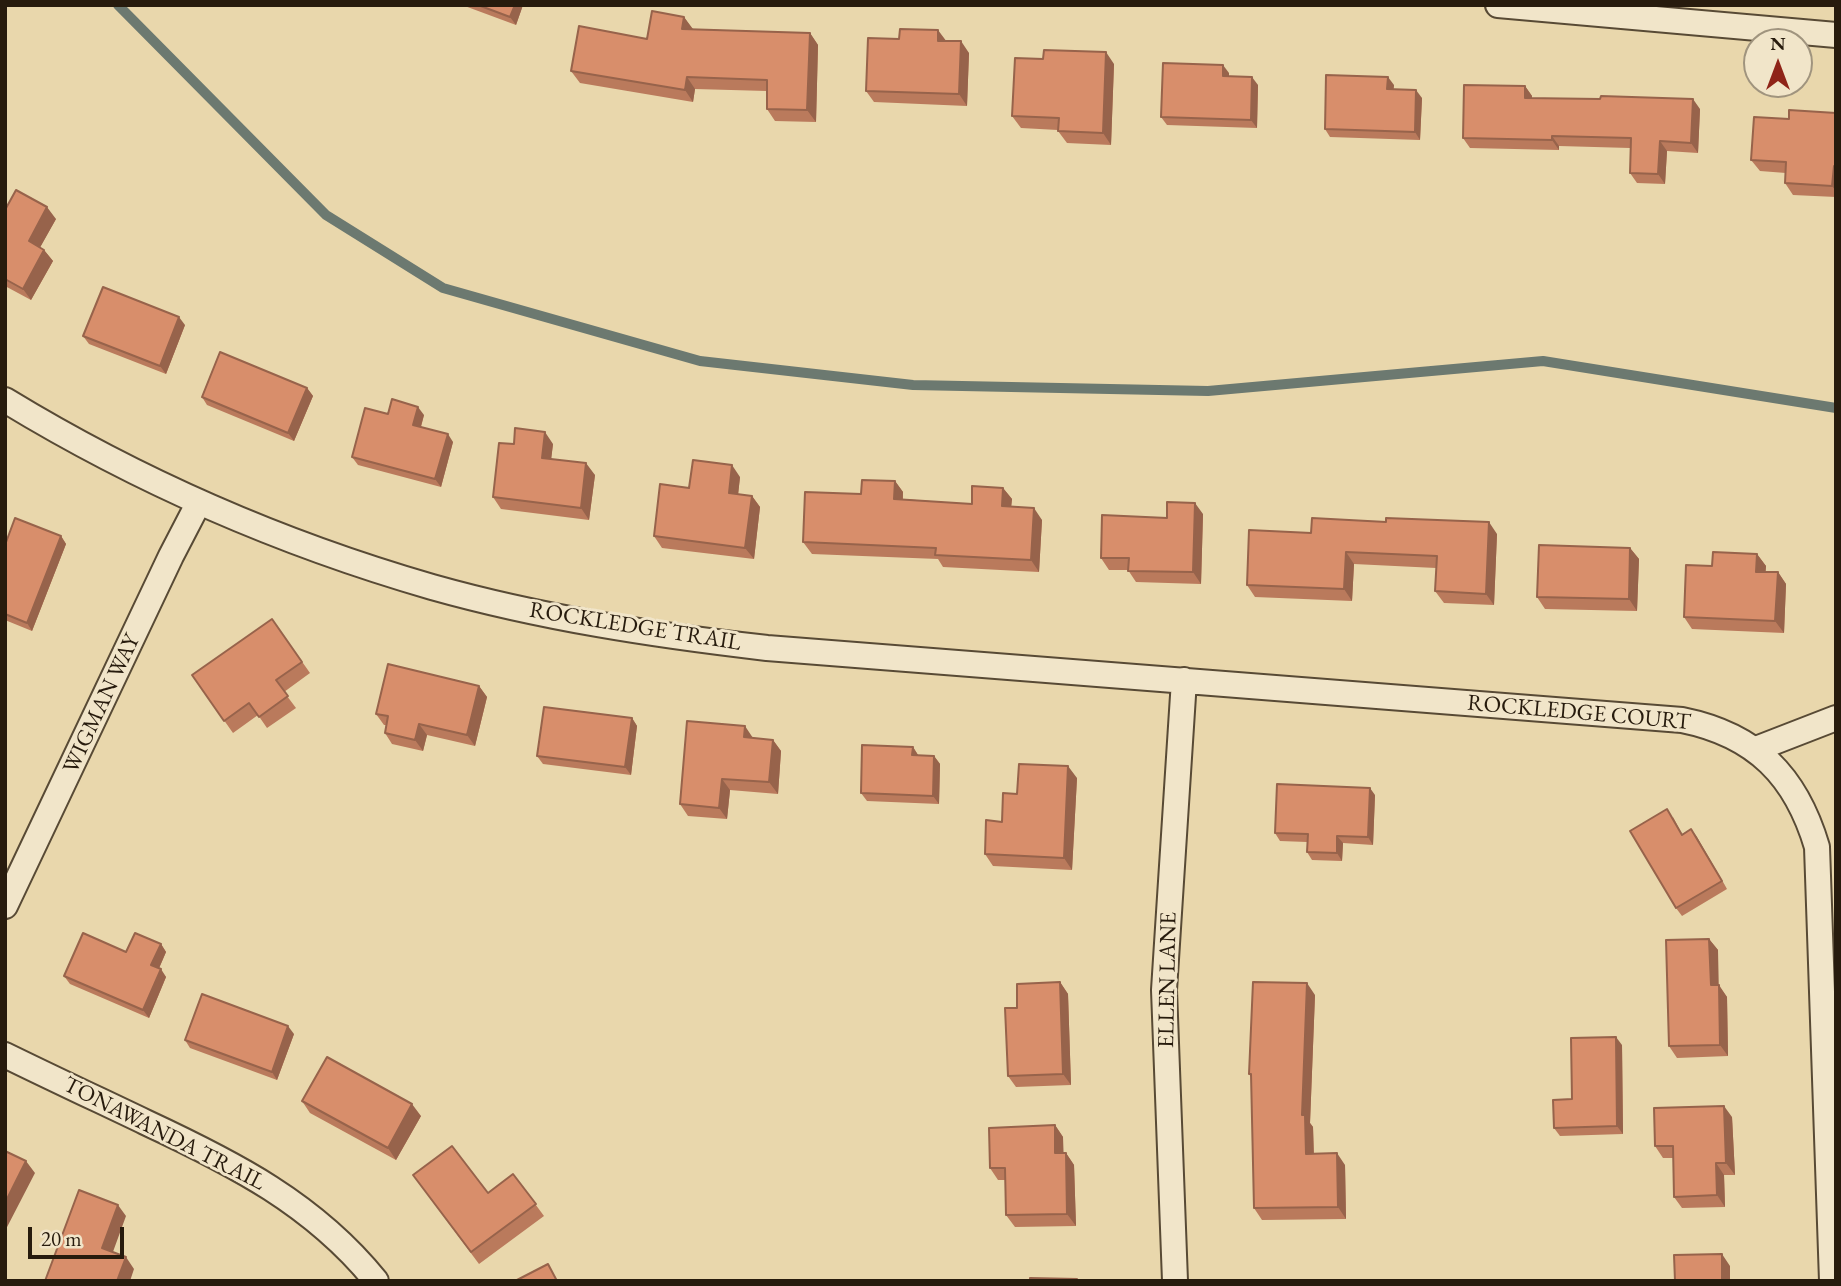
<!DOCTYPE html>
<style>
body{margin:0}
#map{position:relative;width:1841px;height:1286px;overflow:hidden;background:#e9d7ac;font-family:"EB Garamond",serif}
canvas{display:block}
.frame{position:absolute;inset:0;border:7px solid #271b0d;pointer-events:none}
.north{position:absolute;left:1743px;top:28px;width:70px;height:70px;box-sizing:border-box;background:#f1e5c9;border:2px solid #a0947e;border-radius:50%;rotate:0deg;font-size:19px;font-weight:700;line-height:28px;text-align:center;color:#271b0d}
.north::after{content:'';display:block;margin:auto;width:24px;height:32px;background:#8f2418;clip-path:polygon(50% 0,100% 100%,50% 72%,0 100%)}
.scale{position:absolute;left:28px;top:1227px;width:96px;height:32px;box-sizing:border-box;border:4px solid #271b0d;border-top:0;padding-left:9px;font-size:21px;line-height:24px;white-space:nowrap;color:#271b0d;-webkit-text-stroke:5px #f1e5c9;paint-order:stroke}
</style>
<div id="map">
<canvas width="1841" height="1286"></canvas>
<div class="frame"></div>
<div class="north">N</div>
<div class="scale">20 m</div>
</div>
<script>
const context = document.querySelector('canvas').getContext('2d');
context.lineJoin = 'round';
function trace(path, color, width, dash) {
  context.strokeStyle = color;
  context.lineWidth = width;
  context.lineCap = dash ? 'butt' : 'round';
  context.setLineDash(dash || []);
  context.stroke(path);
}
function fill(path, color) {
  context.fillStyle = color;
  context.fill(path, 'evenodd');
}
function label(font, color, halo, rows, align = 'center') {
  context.font = font + ' "EB Garamond",serif';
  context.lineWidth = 6;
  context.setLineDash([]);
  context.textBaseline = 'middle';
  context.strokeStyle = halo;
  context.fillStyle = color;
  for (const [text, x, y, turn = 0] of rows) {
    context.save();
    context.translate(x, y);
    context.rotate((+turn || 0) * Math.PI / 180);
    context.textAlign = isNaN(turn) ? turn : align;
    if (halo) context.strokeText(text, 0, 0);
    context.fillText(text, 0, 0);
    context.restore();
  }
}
const stream = new Path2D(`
 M118,5l208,210 117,73 257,73 213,24 295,6 335,-30 293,47`);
const minor = new Path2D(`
 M1498,5l338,30
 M5,400c133,81 278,144 427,187 110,31 222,48 335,61l915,72c74,15 114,56 135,127l15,434
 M1756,749l80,-31
 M5,906l166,-350 28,-54
 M5,1055c47,23 94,45 140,67 88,41 169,82 231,159
 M1175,1281l-11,-291 20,-310`);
const wall = new Path2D(`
 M462,5h61l-7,20z
 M684,17l8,12 118,4 8,12 -2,77 -41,-1 -8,-12v-18l-72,-2 -2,13 -113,-19 -9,-12 76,-32z
 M946,41l23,12 -2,53 -93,-4 -8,-11z
 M1043,59l71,5 -3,81 -44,-2 -9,-12v-1l-37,-2 -9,-12z
 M1229,73v3l29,9 -1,43 -90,-3 -6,-8z
 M1394,85l-1,4 29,9 -2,42 -90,-3 -5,-8z
 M1525,86l7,10v2l168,11 -2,44 -31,-2 -2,33 -28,-1 -7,-10v-25l-71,-2v4l-89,-2 -7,-10z
 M1836,113v84l-43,-2 -8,-12 1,-10 -26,-2 -9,-11 38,-41z
 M5,210l51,9 -16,28 4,3 9,11 -22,39 -26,-14z
 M185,325l-19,49 -77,-30 -6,-8z
 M307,388l6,8 -19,45 -87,-36 -5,-8z
 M388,414l36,1 -3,12 32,15 -12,45 -83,-22 -6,-8z
 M514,444h39l-2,15 44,16 -6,45 -88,-11 -8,-12z
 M740,477l-2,17 14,2 8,11 -6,52 -92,-11 -8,-12 35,-48z
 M895,481l8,11v7l69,5 31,-16 9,11 -1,8 31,13 -3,52 -96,-5 -5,-8 -126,-5 -9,-12 58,-48z
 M1203,514l-2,70 -65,-2 -8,-12h-19l-8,-12 66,-40z
 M1311,533l186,1 -3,71 -50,-2 -9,-12 1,-23 -82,-4 -2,37 -97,-4 -8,-12z
 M61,536l5,8 -34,87 -27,-11v-75z
 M1630,548l9,11 -2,52 -92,-2 -8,-12z
 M1757,554l9,12 -1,6h13l8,12 -2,49 -92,-4 -8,-12 28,-51z
 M272,619l38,54 -26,19 12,16 -29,20 -9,-13 -25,18 -41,-58z
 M479,686l8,11 -12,49 -48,-11 -4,16 -31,-7 -7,-11 1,-8h-2l-8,-11z
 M632,718l5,8 -6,49 -88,-11 -6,-8z
 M753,738l20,2 8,11 -3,43 -48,-4 -3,29 -39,-3 -8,-12z
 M913,747l5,8 16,1 6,8 -1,40 -72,-3 -6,-8z
 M1077,778l-5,92 -79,-4 -8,-12 32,-60z
 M1375,795l-2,50 -30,-2 -1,18 -30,-1 -5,-8v-10l-27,-1 -5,-8z
 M1673,817l9,17 9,-5 36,60 -45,27 -6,-8z
 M1709,939l9,11v35l9,12 1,59 -51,2 -8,-12z
 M161,944l5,8 -7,16 7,9 -17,41 -79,-34 -6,-8 62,-24z
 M1060,982l8,12 3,91 -55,2 -8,-11 9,-68z
 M1315,995l-5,128 3,4 1,27 31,11 1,54 -84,1 -8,-12 -3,-131 -2,-3z
 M294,1034l-17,46 -87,-32 -5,-8z
 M1622,1045l1,89 -63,2 -6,-8 18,-29z
 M302,1101l119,15 -25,44 -86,-47z
 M1732,1117l3,58h-11l1,32 -43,1 -8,-11 -1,-39h-10l-8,-12z
 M1055,1125l8,12v16h3l8,12 2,61 -61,1 -9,-12 -1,-35h-7l-8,-12z
 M513,1174l31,42 -65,48 -58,-78 67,7z`);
const shadedWall = new Path2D(`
 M515,5h8l-7,20 -6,-8z
 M684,17l9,12 -3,12 -8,-12z
 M938,30l9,12 -9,-1z
 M810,33l8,12 -2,77 -9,-12z
 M961,41l8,12 -2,53 -8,-12z
 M1106,52l8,12 -3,81 -8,-12z
 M1223,65l6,8v11l-6,-8z
 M687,77l8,12 -2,13 -8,-12z
 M1252,77l6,8 -1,43 -6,-8z
 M1388,77l6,8 -1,12 -6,-8z
 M1525,86l7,10v12l-7,-10z
 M1416,90l6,8 -2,42 -5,-8z
 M1693,99l7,10 -2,44 -7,-10z
 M1552,136l7,10v4l-7,-10z
 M1660,141l7,10 -2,33 -7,-10z
 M1834,166l2,2v23l-4,-5z
 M47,207l9,12 -19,34 -8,-12z
 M44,250l9,11 -22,39 -8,-11z
 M179,317l6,8 -19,49 -6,-8z
 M307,388l6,8 -19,45 -6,-8z
 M418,407l6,8 -5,18 -6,-8z
 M545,432l8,12 -3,25 -8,-11z
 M448,434l5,8 -12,45 -6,-8z
 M586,463l9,12 -6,45 -8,-12z
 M732,465l8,12 -3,28 -8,-12z
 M895,481l8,11 -1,19 -8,-12z
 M1003,488l9,11 -2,19 -8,-12z
 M752,496l8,11 -6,52 -9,-11z
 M1195,503l8,11 -2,70 -8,-12z
 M1034,508l8,12 -3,52 -8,-12z
 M1489,522l8,12 -3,71 -8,-11z
 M61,536l5,8 -34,87 -5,-8z
 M1630,548l9,11 -2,52 -8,-12z
 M1346,552l8,12 -2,37 -8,-12z
 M1757,554l9,12 -1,17 -9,-11z
 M1778,572l8,12 -2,49 -9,-12z
 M479,686l8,11 -12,49 -8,-11z
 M632,718l5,8 -6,49 -6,-8z
 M419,724l8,11 -4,16 -8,-11z
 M745,726l8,12 -9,-1z
 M773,740l8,11 -3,43 -9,-12z
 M913,747l5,8v8l-6,-8z
 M934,756l6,8 -1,40 -6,-8z
 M1068,766l9,12 -5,92 -8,-12z
 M722,779l8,11 -3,29 -8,-11z
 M1370,788l5,7 -2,50 -5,-8z
 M1691,829l6,8 30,52 -5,-8z
 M1337,836l6,7 -1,18 -5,-8z
 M1709,939l9,11 1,47 -8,-12z
 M161,944l5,8 -9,21 -6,-8z
 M161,969l5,8 -17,41 -6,-8z
 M1060,982l8,12 3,91 -8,-11z
 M1307,983l8,12 -5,128 3,4 1,39 -8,-12 -4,-39z
 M1719,985l8,12 1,59 -8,-11z
 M288,1026l6,8 -17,46 -5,-8z
 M1616,1037l6,8 1,89 -6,-8z
 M412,1104l9,12 -25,44 -8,-12z
 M1724,1106l8,11 3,58 -9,-12z
 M1055,1125l8,12 1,28 -9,-12z
 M1066,1153l8,12 2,61 -9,-12z
 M1337,1153l8,12 1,54 -8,-12z
 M26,1161l9,12 -30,58v-28z
 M1716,1163l8,12 1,32 -8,-12z
 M118,1205l8,11 -16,44 -8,-12z
 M1722,1254l8,12v15h-8z
 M126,1257l8,12 -4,12h-13z`);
const building = new Path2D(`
 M478,5h37l-5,12z
 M652,11l32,6 -2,12 128,4 -3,77 -40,-1v-29l-80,-3 -2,13 -114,-19 8,-45 68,13z
 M900,29l38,1v11h23l-2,53 -93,-3 2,-53 31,1z
 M1044,50l62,2 -3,81 -45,-2 1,-13 -47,-2 3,-58 28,1z
 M1163,63l60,2v11l29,1 -1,43 -90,-3z
 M1326,75l62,2 -1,12 29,1 -1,42 -90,-3z
 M1464,85l61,1v12l75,1 1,-3 92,3 -2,44 -31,-2 -2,33 -28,-1 1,-35 -79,-2v4l-89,-2z
 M1789,110l47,3v53h-2l-2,20 -47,-3 1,-21 -35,-2 3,-43 35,2z
 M16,190l31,17 -18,34 15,9 -21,39 -18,-10v-69z
 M103,287l76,30 -19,49 -77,-30z
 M220,352l87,36 -19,45 -86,-36z
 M392,399l26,8 -5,18 35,9 -13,45 -83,-22 13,-49 23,6z
 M515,428l30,4 -3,26 44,5 -5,45 -88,-11 6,-54 15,1z
 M693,460l39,5 -3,28 23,3 -7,52 -91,-12 6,-52 29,4z
 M862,480l33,1 -1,18 78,5v-18l31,2 -1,18 32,2 -3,52 -96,-5 1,-7 -133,-6 2,-50 56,2z
 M1167,502l28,1 -2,69 -65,-1 1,-13h-28l1,-43 65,3z
 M15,518l46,18 -34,87 -22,-9v-69z
 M1312,518l74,4v-4l103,4 -3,72 -51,-3 2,-35 -91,-4 -2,37 -97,-4 2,-55 62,3z
 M1539,545l91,3 -1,51 -92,-2z
 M1713,552l44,2 -1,18h22l-3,49 -91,-4 2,-52 26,1z
 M272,619l30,43 -26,18 12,16 -29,21 -10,-14 -25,18 -32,-46z
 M388,664l91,22 -12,49 -48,-11 -4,16 -30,-7 3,-17 -12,-2z
 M544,707l88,11 -7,49 -88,-11z
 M687,721l58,5 -1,11 29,3 -4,42 -47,-3 -3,29 -39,-4z
 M862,745l51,2 -1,8 22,1 -1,40 -72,-3z
 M1019,764l49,2 -4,92 -79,-4 1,-34 16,2 1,-29 14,1z
 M1277,784l93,4 -2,49 -31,-1v17l-30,-1 1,-18 -33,-1z
 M1667,809l15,26 9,-6 31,52 -46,27 -46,-77z
 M83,933l43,19 9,-19 26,11 -10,21 10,4 -18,41 -79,-34z
 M1709,939l2,46h8l1,60 -51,1 -3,-106z
 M1060,982l3,92 -55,2 -3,-68h12v-24z
 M1253,982l54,1 -5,132h3l1,39 31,-1 1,54 -84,1 -3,-134h-2z
 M202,994l86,32 -16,46 -87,-32z
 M1616,1037l1,89 -63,2 -1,-28 19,-1 -1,-61z
 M327,1057l85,47 -24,44 -86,-47z
 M1724,1106l2,57h-10l1,32 -43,2 -1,-51h-18l-1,-38z
 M1055,1125v28h11l1,61 -61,1 -1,-47h-15l-1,-40z
 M452,1146l36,47 25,-19 23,30 -65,48 -58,-77z
 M5,1151l21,10 -21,42z
 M79,1190l39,15 -16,43 24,9 -9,24h-72z
 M1722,1254v27h-47l-1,-26z
 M548,1264l9,17h-42z
 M1030,1278l47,1v2h-47z
 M1258,1280h47v1h-47z`);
const streetNames = [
 ["ROCKLEDGE TRAIL",635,627,9],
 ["WIGMAN WAY",102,704,-65],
 ["ROCKLEDGE COURT",1579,713,5],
 ["ELLEN LANE",1168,980,-89],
 ["TONAWANDA TRAIL",164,1134,27]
];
trace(stream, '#6c7970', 10);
trace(minor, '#584a35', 28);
trace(minor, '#f1e5c9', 24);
fill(wall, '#ba7a5c');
fill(shadedWall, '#97634b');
fill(building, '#d88e6b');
trace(building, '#97634b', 2);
label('23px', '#271b0d', '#f1e5c9', streetNames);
</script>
